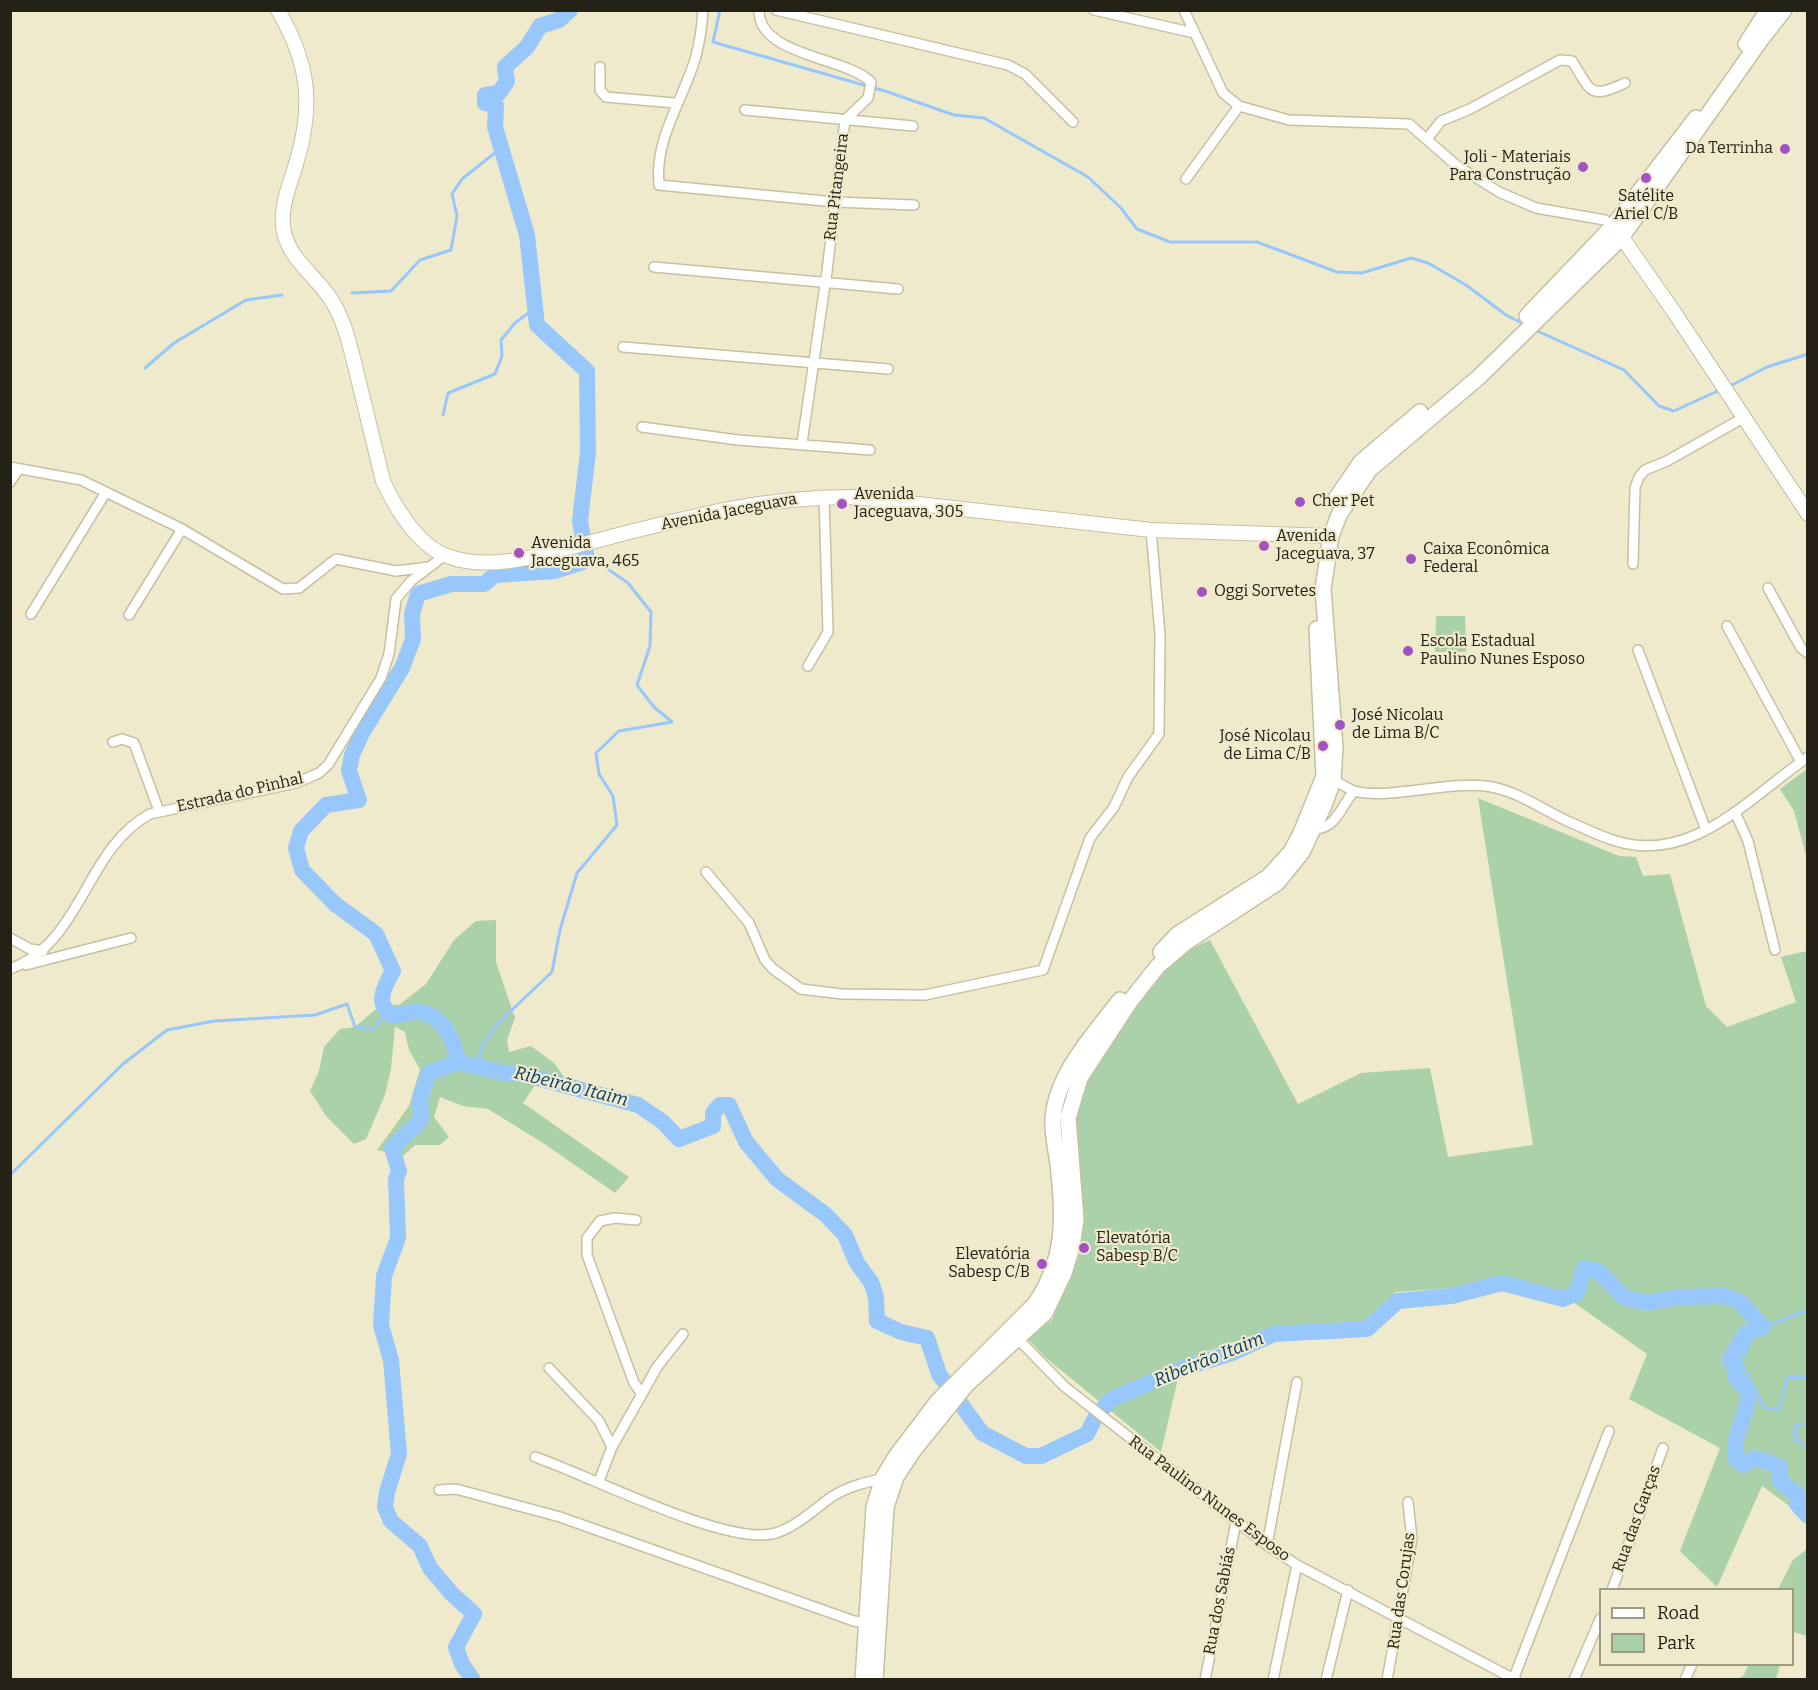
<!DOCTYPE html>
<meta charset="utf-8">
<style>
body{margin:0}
#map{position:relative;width:1818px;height:1690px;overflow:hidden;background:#f0eacc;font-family:Bitter,serif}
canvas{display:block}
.frame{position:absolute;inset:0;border:12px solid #242116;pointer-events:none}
.legend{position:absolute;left:1599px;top:1588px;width:195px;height:78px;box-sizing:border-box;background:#f0eacc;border:2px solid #9e9a83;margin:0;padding:8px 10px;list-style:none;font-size:18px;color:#242116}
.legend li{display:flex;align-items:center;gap:12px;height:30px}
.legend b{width:30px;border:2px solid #9e9a83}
</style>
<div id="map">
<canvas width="1818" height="1690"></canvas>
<div class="frame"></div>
<ul class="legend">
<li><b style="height:8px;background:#fff"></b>Road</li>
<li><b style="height:16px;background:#abd1ab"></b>Park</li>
</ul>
</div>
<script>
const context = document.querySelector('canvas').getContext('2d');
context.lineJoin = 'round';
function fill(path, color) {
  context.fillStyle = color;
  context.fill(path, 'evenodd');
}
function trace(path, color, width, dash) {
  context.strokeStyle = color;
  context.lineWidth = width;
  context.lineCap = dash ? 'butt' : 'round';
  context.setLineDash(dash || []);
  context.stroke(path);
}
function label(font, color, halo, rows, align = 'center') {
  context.font = font + ' Bitter,serif';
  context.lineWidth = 4.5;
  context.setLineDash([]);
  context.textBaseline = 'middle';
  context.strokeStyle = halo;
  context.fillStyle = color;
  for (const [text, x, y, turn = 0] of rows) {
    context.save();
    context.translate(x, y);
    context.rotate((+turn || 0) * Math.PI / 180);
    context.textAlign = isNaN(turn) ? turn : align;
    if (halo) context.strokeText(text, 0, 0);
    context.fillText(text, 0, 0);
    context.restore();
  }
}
const green = new Path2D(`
 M1436,616h29l1,36h-31z
 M1807,769v90l-13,-48 -14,-22z
 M1478,798l141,58 17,1 7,19 27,-2 36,132 21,21 69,-25 -15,-45 26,-6v568l-45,-33 -45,101 -37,-36 40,-103 -91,-49 18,-45 -88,-62 -58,-15 -47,11 -58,4 -31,30 -92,6 -98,35 2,20 -16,69 -115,-94 -18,-19 24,-19 27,-64 4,-41 -10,-93 14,-40 11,-21 66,-93 25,-18 21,-10 88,164 63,-31 69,-5 18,89 85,-12z
 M496,920v42l19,56 -8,22 2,12 22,-6 23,17 11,15 -30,7 -12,18 106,74 -14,16 -69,-48 -58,-36 -25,-3 -23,-9 -6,20 15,20 -9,8h-25l-12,11 -26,-6 32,-44 11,-37 -11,-19 -4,-18 -10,-5 -4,42 -6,26 -19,44 -12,5 -28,-28 -16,-25 9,-20 5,-24 16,-18 15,-2 27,-23 17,1 27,-21 28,-44 22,-19z
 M1807,1549v87l-14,-4 -1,-42 -14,-1 15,-29z
 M1748,1665h32l-4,14h-39l7,-4z`);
const stream = new Path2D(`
 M720,10l-7,32 175,50 66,23 30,3 104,59 33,31 16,21 33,13h87l80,30 25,1 49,-15 17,5 38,22 40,30 18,9
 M352,293l39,-2 29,-31 31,-10 6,-34 -5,-22 10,-15 39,-31
 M1535,330l89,40 35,36 15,5 48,-22
 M145,368l29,-25 72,-43 36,-5
 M1728,387l39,-20 41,-13
 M443,415l5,-22 47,-19 7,-18 -1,-16 14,-17 19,-14
 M478,1066l3,-18 16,-24 55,-52 8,-42 17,-57 40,-48 -4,-29 -14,-22 -3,-21 23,-22 53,-9 -18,-15 -17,-22 13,-39 1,-34 -23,-29 -42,-29
 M10,1175l113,-111 44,-34 47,-9 101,-6 32,-11 8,23 19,2 14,-17
 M1808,1310l-45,17 -10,9 -12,27 24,45 14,1 8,-31 17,-1 4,3
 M1808,1396v2
 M1808,1424l-12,1 -1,15 13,7`);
const river = new Path2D(`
 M458,1062l45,11 19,1 116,31 25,17 16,17 34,-13v-13l7,-8h9l17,37 31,37 49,36 19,20 12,28 14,19 5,15 1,24 24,11 26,6 12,36 43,59 44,23h15l46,-22 9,-18
 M1104,1407l8,-8 72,-31 48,-15 42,-19 93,-5 31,-28 54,-5 50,-13 61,16 14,-6 7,-25 14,3 26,26 23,6 31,-6 47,-1 14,5 24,26 -17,6 -16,26c5,7 4,12 6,19 3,6 10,7 12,14 3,18 -16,40 -13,66l8,7 12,-7 24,8v15l20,15 -2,8 11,12
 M473,1680l-11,-16 -6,-17 18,-33 -22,-20 -22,-26 -10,-22 -29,-25 -6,-14 2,-15 12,-38 -8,-94 -10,-35 3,-49 14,-38 -2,-59 3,-8 -7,-23 29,-28 -1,-22 9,-25 29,-11c-3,-22 -16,-49 -41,-50 -8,0 -16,3 -24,4 -19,-12 -9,-29 0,-45l-17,-37 -41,-30 -33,-34 -6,-22 5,-17 25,-26 33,-5 -10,-29 3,-16 10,-22 40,-65 11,-29 -1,-25 6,-20 33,-10h33l11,-9 60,-4 28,-9 3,-8 -6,-33 8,-69 -1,-81 -50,-46 -10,-90 -32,-108 1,-21 -11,-3v-8l14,-2 8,-12 -2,-14 22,-20 13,-21 19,-6 11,-10`);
const street = new Path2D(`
 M703,10c-1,16 -3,31 -7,46 -12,43 -42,82 -37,129l176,17 79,3
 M759,10c-1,46 87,47 112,72l-3,16 -23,22 -18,151 -25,172
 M776,10l232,55 17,9 48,48
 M1094,10l100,23
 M1184,10l39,83 16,13 50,14 120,4 47,41 43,27 37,16 69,12 8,6
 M600,67v23l6,7 69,6
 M745,110l168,16
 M1427,139l14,-18 29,-12 90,-49 12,1c19,30 17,39 53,22
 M1186,179l53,-73
 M654,267l244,22
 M623,347l265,22
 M642,427l96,13 132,10
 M10,467l71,13 101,49 101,60 16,-1 37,-29 60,12 33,-4
 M10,482l9,-13
 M1633,564l2,-76 4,-11 6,-7 22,-9 76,-43
 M1768,588l33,60 7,5
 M31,614l75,-122
 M129,615l53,-86
 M1727,626l74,136
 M1638,650l68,180
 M808,666l20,-34 -4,-135
 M113,742l9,-3 12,4 25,68
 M1330,778c8,4 16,10 24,13 35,9 94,-10 132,-5 32,4 59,26 88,38 14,6 28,13 42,17 76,24 135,-45 192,-84
 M1735,812l13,29 27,109
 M1310,828c25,5 31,-22 44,-37
 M706,872l43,51 16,37 8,9 28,20 41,5 83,1 118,-25 47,-132 24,-31 14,-30 31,-43 1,-100 -9,-104
 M10,938l20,11 13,2
 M26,965l105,-27
 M10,969c74,-28 74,-119 140,-155l146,-31 23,-10 9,-8 53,-87 8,-24 7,-55 15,-18 33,-25
 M1018,1339l47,48 202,158 30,20 219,115
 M549,1368l50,53 13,26
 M642,1394l15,-27 26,-33
 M535,1457c51,17 194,91 241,76 22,-7 39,-25 57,-37 16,-10 34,-14 52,-18
 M599,1481l13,-34 30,-53 -8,-11 -47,-128v-17l13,-17 15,-3 21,2
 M439,1490l17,-1 104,28 294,104 16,3
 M1267,1545l30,-163
 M1612,1590l51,-142
 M1205,1680l31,-158
 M1273,1680l24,-115
 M1326,1680l22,-90
 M1387,1680l25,-141 -4,-37
 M1513,1680l96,-249
 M1574,1680l26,-61
 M1685,1680l7,-16`);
const secondary = new Path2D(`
 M278,10c31,53 36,95 18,154 -6,21 -15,39 -13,62 3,32 33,49 49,75 13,21 18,45 24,69 9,37 18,74 27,111 12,26 35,65 64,75 47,18 105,-5 152,-16 41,-11 83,-21 124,-30 45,-9 87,-13 132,-13l296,33 180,6
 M1616,229l58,83 134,202`);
const primary = new Path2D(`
 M1746,44l22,-34
 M1527,316l86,-90 83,-108
 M1335,500l26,-38 59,-50
 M1161,952l17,-18 90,-57 23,-25 10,-19 23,-57 -7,-147
 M863,1680l11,-173 9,-29 14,-23 41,-54 97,-97c31,-45 29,-88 23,-140 -2,-15 -6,-31 -5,-46 4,-45 41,-84 67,-118
 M875,1680l11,-173 10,-30 17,-26 53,-66 79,-72 19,-40 8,-26 4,-28 -8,-101 12,-40 51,-78 27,-34 27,-23 92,-60 25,-31 23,-49 8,-23 2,-33 -12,-158 8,-53 8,-21 30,-45 110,-93 142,-139 141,-200 22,-28`);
const markers = [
 [1785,149,6,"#a352c2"],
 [1583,167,6,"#a352c2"],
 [1646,178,6,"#a352c2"],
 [1300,502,6,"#a352c2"],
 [842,504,6,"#a352c2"],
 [1264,546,6,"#a352c2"],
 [519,553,6,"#a352c2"],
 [1411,559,6,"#a352c2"],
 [1202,592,6,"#a352c2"],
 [1408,651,6,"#a352c2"],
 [1340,725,6,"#a352c2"],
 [1323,746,6,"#a352c2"],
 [1084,1248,6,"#a352c2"],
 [1042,1264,6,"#a352c2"]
];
const poiNames = [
 ["Da Terrinha",1773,149,"right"],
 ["Joli - Materiais",1571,158,"right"],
 ["Para Construção",1571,176,"right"],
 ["Satélite",1646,197,"center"],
 ["Ariel C/B",1646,215,"center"],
 ["Avenida",854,495],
 ["Jaceguava, 305",854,513],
 ["Cher Pet",1312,502],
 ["Avenida",1276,537],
 ["Jaceguava, 37",1276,555],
 ["Avenida",531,544],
 ["Jaceguava, 465",531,562],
 ["Caixa Econômica",1423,550],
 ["Federal",1423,568],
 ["Oggi Sorvetes",1214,592],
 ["Escola Estadual",1420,642],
 ["Paulino Nunes Esposo",1420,660],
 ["José Nicolau",1352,716],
 ["de Lima B/C",1352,734],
 ["José Nicolau",1311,737,"right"],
 ["de Lima C/B",1311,755,"right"],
 ["Elevatória",1096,1239],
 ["Sabesp B/C",1096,1257],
 ["Elevatória",1030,1255,"right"],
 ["Sabesp C/B",1030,1273,"right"]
];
const streetNames = [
 ["Rua Pitangeira",837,187,-83],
 ["Avenida Jaceguava",729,512,-11],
 ["Estrada do Pinhal",240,793,-13],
 ["Rua Paulino Nunes Esposo",1209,1499,37],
 ["Rua das Garças",1637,1519,-70],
 ["Rua das Corujas",1402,1591,-82],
 ["Rua dos Sabiás",1220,1601,-79]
];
const waterNames = [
 ["Ribeirão Itaim",571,1087,14],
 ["Ribeirão Itaim",1209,1360,-22]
];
fill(green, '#abd1ab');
trace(stream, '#98c7fb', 3);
trace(river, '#98c7fb', 16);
trace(street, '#c6c0a3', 12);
trace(secondary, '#c6c0a3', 16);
trace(primary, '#c6c0a3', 18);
trace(street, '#fff', 9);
trace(secondary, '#fff', 14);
trace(primary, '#fff', 15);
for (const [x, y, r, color] of markers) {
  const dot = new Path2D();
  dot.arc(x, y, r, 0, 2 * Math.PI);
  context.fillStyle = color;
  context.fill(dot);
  trace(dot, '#f0eacc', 2);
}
label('16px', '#242116', '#f0eacc', poiNames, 'left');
label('16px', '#242116', '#f0eacc', streetNames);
label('italic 18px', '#063a68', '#f0eacc', waterNames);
</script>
